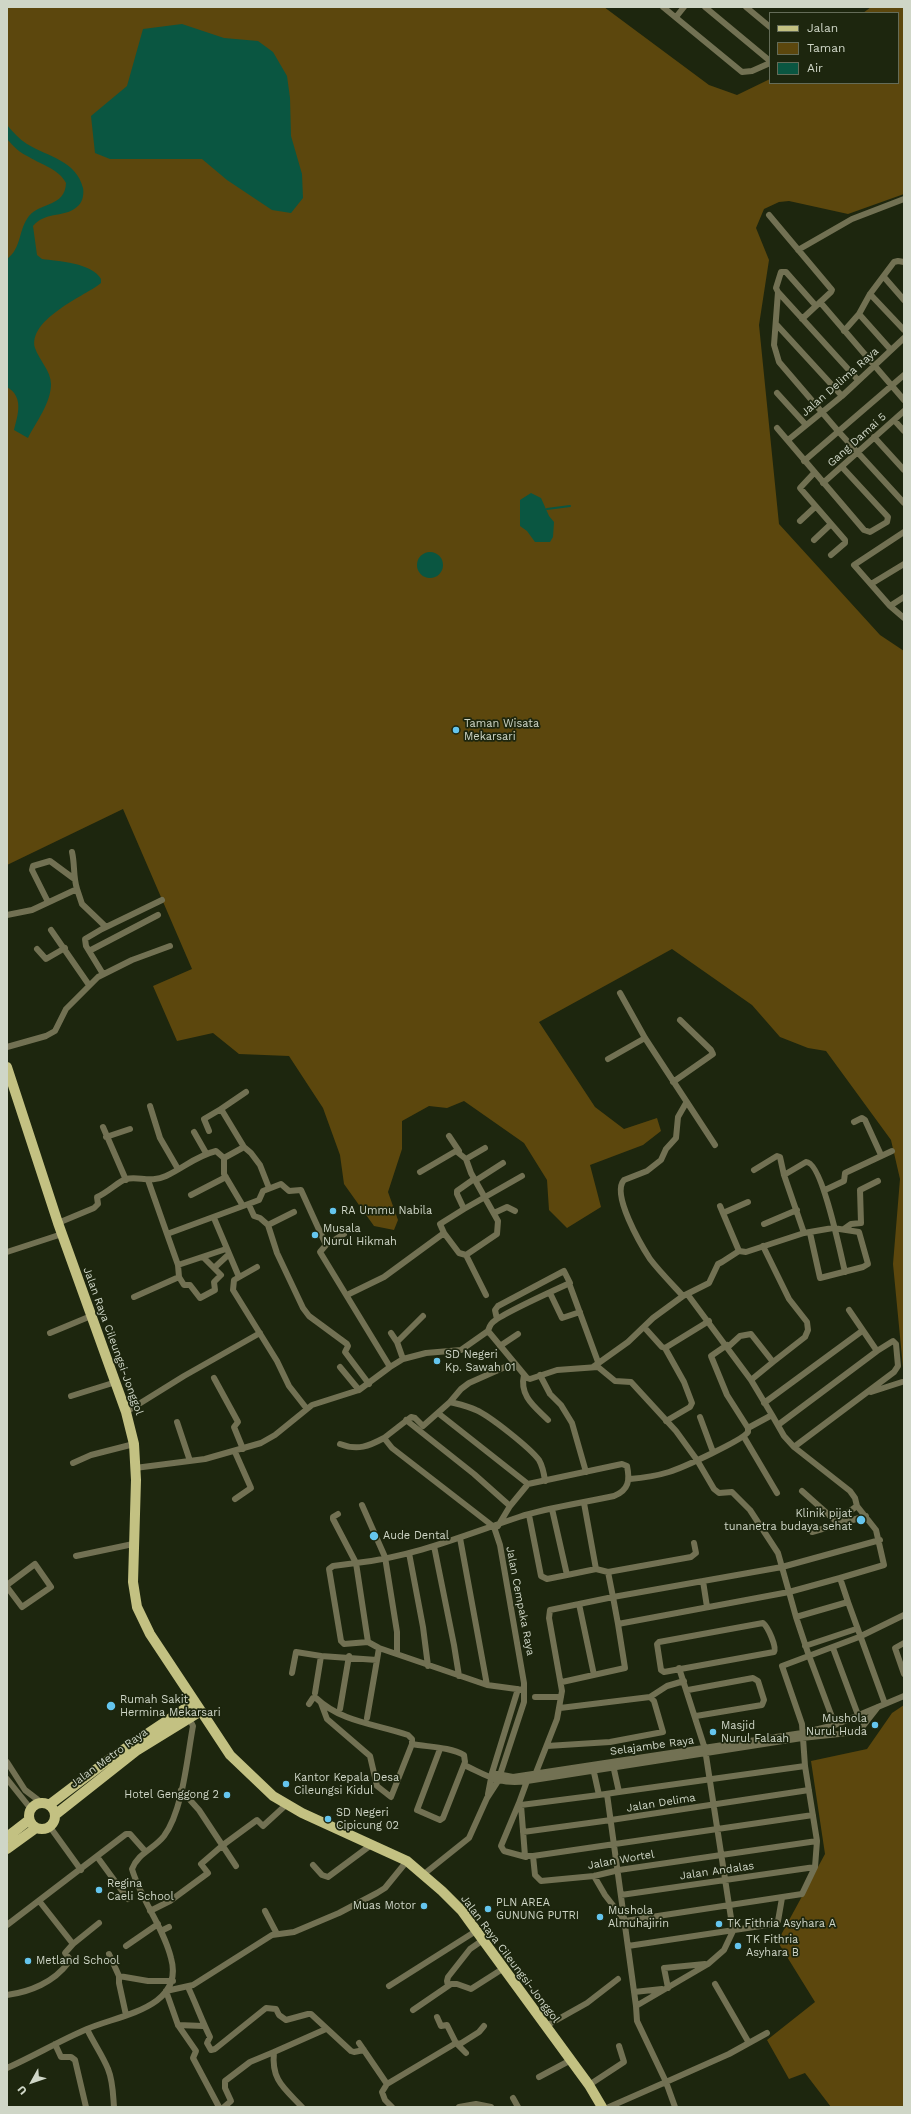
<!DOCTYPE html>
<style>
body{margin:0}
#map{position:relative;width:911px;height:2114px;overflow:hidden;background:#1d260e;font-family:"Work Sans",sans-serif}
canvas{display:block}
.frame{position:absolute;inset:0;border:8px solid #cfd6c7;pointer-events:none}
.legend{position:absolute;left:769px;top:12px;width:130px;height:72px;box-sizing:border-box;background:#1d260e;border:1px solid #646c58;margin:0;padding:5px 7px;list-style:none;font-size:12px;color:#cfd6c7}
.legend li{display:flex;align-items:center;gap:8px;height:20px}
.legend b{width:20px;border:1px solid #646c58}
.north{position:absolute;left:12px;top:2062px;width:40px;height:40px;-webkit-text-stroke:3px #1d260e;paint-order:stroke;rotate:230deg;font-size:11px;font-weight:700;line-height:16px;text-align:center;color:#cfd6c7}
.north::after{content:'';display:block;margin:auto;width:14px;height:18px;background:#cfd6c7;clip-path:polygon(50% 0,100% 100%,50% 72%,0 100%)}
</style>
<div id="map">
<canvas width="911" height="2114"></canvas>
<div class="frame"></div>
<ul class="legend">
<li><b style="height:5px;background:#c3c182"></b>Jalan</li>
<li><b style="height:11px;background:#5c470d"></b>Taman</li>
<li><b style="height:11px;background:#0a5641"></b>Air</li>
</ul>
<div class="north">U</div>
</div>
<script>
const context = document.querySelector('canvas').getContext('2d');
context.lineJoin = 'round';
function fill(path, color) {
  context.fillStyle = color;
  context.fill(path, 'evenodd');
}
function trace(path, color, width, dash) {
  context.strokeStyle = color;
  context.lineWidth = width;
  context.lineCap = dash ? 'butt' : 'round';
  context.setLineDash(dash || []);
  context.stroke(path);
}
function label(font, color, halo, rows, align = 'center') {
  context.font = font + ' "Work Sans",sans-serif';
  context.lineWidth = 3.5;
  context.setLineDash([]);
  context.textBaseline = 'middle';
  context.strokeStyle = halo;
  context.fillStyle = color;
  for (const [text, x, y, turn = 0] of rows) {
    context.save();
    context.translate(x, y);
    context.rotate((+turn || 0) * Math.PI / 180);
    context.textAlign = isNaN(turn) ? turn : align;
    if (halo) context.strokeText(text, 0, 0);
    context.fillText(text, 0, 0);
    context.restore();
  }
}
const green = new Path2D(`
 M7,7h597l105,78 28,10 33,-16v4h128v-70h-35l8,-6h33v187l-56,20 -59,-13 -10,1 -15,7 -8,19 13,32 -10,65 20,199 101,111 24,16v727l-11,-114 7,-85 -9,-39 -65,-89 -18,-3 -28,-11 -28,-32 -80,-56 -133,73 56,85 29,22 33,-11 4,13 -18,14 -53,20 11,42 -34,21 -18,-18 -2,-30 -23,-37 -60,-42 -17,7 -18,-2 -27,15v28l-14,43 10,28 -4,10 -20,-4 -30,-42 -4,-29 -17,-47 -34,-52 -50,-2 -26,-21 -36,8 -24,-55 39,-17 -69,-160 -116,56z
 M904,1705v402h-73l-26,-34 -16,6 -22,-39 48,-38 -39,-63 5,-4 44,-81 -14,-93 56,-12 25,-36z`);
const water = new Path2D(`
 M182,24l42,14 34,3 15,11 14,24 3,22 1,38 11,38 1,24 -12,15 -19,-3 -45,-30 -25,-21h-92l-15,-6 -4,-37 36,-30 16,-57z
 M7,125c6,7 12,14 20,19 21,13 49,16 56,44 1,5 0,13 -4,17 -13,14 -32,5 -46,21l4,29 5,4c15,2 51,4 59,20v4l-4,3c-18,12 -69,35 -62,62 4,12 16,23 16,36 0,19 -15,38 -23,54l-14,-8c4,-16 10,-33 -7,-43v-128c15,-11 11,-29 22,-43 12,-14 36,-9 37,-33 -7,-14 -24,-18 -37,-26 -9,-4 -16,-11 -22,-18z
 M531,493l10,5 8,18 5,6 -1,15 -3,5h-15l-8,-11 -7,-5v-26z
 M417 565a13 13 0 1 1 26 0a13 13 0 1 1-26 0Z`);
const stream = new Path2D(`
 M547,509l23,-3`);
const minor = new Path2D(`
 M663,7l79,65 10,-1 18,-8
 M705,7l65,54
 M746,7l24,20
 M676,17l8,-10
 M769,215l63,75 -1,2 -29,27
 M798,250l54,-31 52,-20
 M884,277l20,23
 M778,292l80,88
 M870,294l34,36
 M820,302l84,98
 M816,306l-30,-34h-5l-5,16 2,4 -4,53 5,17 59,69 66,72
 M859,314l32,36
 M776,324l66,72
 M844,331l15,-17 11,-20 24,-32 4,-1 6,1
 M777,393l29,32
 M894,420l10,11
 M777,428l87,102 6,2 17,-10 1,-5 -46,-50
 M874,437l30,33
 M788,440l54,-44 62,-58
 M804,461l100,-86
 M814,473l-14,15 45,52v3l-14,12
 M823,483l81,-72
 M800,521l15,-14
 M904,532l-50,33 36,41 14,12
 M814,540l17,-16
 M871,584l33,-20
 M890,606l14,-9
 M77,889l5,15 24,23
 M48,902l-16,-32 1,-4 17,-5 23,17
 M7,915l25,-5 45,-21c-4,-13 -2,-24 -5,-37
 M51,930l38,55
 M37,949l9,10 19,-11
 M89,951l69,-36
 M103,974l-17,-28 -1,-7 17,-10 60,-29
 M620,993l25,45 70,107
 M7,1047l39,-11 9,-5 11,-22 32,-32 34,-17 38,-14
 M608,1059l37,-21
 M673,1082l40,-28 -2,-4 -31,-30
 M246,1092l-25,17 23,38 7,6 9,12 9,23
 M150,1106l10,32 18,31
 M854,1122l8,-4 3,2 16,35
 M103,1127l23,53
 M209,1131l-5,-12 17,-10
 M194,1132l12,21
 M449,1136l10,15
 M106,1137l24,-8
 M244,1147l-20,11v16l19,32 16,-6 4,-9 18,-7 8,7 12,-1 25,55
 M466,1159l19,-11
 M754,1170l23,-14 3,1 4,18 20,58
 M420,1172l36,-21 10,8 5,14 27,48 -1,13 -31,21
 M784,1175l22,-13c16,-1 35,94 39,110
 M148,1180l19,54
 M475,1181l28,-18
 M825,1190l19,-9 1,-8 47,-22
 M191,1195l35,-18
 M249,1205l5,11 6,2 8,7 9,28 26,55 6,8 38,28 1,2 -3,6 24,32
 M720,1206l19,45
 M464,1209l58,-33
 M494,1213l13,-6 8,4
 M723,1213l25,-11
 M214,1218l25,59
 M58,1223l36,-15 4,-4 -1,-7c10,-4 22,-16 29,-18 12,-3 25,4 40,-3 19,-9 30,-20 50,-25l8,7
 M764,1224l33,-14
 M268,1225l26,-13
 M844,1229l7,-5 10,-1 -1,-33 18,-9
 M444,1233l15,20 7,2 20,40
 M344,1234l-18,11 -6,7 70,115
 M763,1246l26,53 18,23 1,8 -3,7 -32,25
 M7,1252l55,-18
 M228,1255l-14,13 7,7 -7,7 1,8 -15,8 -10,-13h-6l-5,-8 -1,-12 -11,-31 76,-28
 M203,1257l11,11
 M178,1265l48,-16
 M257,1267l-23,13 -1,10 44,71 12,25 18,23
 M569,1283l29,79
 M550,1293l12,25 18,-6
 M347,1295l37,-18 60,-44 -4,-9 24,-15 -7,-15v-3l17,-12
 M688,1295l63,85
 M683,1296c-11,-12 -23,-24 -33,-37 -9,-14 -39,-65 -26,-79l23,-9 14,-11 5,-11 10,-11 2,-21 8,-14
 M134,1297l45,-20
 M849,1310l28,41
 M644,1327l18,20 3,1 19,34 8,21 -2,4 -24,14
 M488,1331c1,-3 2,-6 4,-8 7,-8 65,-34 78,-40l-6,-12 -66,35 -3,4 2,9
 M50,1333l41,-17
 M391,1333l6,9 6,17
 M397,1342l26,-26
 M727,1345l-16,11 16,39 21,33
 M500,1346l18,-12
 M728,1347l12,-11 11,-2 22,28 -22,18 21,35
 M665,1348l44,-27
 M340,1367l19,23
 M593,1367l35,-25 25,-24 30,-22 26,-13 9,-19 4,-2 17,-11 7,1 58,-19 29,-5 26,4 9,32 -5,3 -43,11 -10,-45
 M524,1375c-5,21 11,32 24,45
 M540,1375l10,19 11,11 11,18 14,49
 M214,1378l24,44 -4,5 9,22
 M871,1392l31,-10
 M71,1396l45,-14
 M450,1402l11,-13 8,-6 45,-20
 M764,1403l98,-72
 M126,1412l58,-36 76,-43
 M438,1413l90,71
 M700,1417l13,35
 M406,1420l68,54 36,32
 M177,1422l13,39
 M778,1425l99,-74 16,-10 3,3 2,22 -4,6 -100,75
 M744,1437l33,56
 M340,1444c18,7 29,2 44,-6
 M235,1452l16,36 -16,11
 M73,1463l18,-8 43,-11
 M135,1468l70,-9 56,-16 14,-8 37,-30 47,-15 31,-23 13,-8 23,-6 35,-3 27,-19 39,47 3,1 27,-9 41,-3 17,14 16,1 45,49 21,29 17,29 5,4 13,-1 18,18 28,43 11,39 -171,32 7,44 -63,14
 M630,1479c13,-1 26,-3 39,-7 13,-4 74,-32 79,-40v-4l24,-13 12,21 10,11 56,44 5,7 2,8 19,24 8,35 -44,13
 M802,1491l37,33 -27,8
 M584,1503l12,66
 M362,1505l23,52 12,75v22
 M338,1514l-5,3v2l23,44 -23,3 -4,3 12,72 3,3 24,-2
 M529,1515l12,61 6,3 20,-4 -15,-66
 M836,1521l21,-15
 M839,1524l27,-8
 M498,1526l12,-20 18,-22 94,-20 5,2c3,14 2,24 -13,30 -31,7 -64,11 -95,21 -54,18 -106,40 -163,46l12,79 11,6 108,37 37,5
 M460,1538l27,147
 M434,1546l20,99 5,31
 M409,1553l14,74 5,39
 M76,1556l57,-12
 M608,1572l5,25 169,-30 98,-27
 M567,1575l29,-6 12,3 83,-15 5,-4 -2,-10
 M703,1581l4,26
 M7,1585l28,-21 16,23 -29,20 -15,-20
 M579,1604l15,71
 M796,1617l-7,-25 51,-14 8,24
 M763,1623c5,4 14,24 11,29l-110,20 -3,-2 -4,-26 2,-2z
 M904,1643l-9,5 9,26
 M805,1646l51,-17
 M833,1648l25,67
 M292,1673l4,-21 25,4 56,4 2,-12
 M688,1690l65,-12 5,3 6,19 -2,5 -66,11
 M315,1693l6,-37
 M535,1697h26
 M650,1697l17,-11 17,-5
 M321,1703l6,16 43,37 7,30 14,11 21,-53
 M309,1704l4,-6h3c25,24 60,26 92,37l4,4v5c16,3 38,3 52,11l1,7 -22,56 -3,2 -23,-10 23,-61
 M340,1709l9,-53
 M367,1718l10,-58
 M835,1725l-27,-72 -12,-36 52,-15 37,102
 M547,1746l63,-4 53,-10 -9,-31 -4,-4 -90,11
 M7,1762l18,28 17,13
 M464,1765c24,11 35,20 63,16l275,-43 46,-5 12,-3 18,-23
 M593,1768l6,27 20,-3 -6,-27
 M492,1773l21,4 289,-44 33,-8 69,-29
 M535,1775l22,-56 5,-28 -13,-73 1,-8 63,-13 5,27
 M7,1779l24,30
 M527,1781l-8,22 2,2 4,51h8l2,19 6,6 53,-5 25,-6 198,-29
 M181,1790l18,20 37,56
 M619,1792l186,-26
 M488,1794l4,-21 26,-84
 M607,1794l29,212
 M519,1803l-18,43 3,5 22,6
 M521,1805l78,-10
 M50,1827l31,43
 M523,1832l88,-12 198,-30
 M533,1856l280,-41
 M98,1858l30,41
 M313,1865l9,10 6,2 43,-32
 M424,1874l45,-36 18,-40 11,-17 26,-79v-19l-24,-138 -6,-18 -102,-79 -8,-10 27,-21 4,1 8,8 27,-24c8,2 18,4 26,8 14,6 54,38 63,50 4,7 5,13 6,21
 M594,1876l11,19 20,26 177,-27 13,-27 2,-26 -12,-75 -3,-42 -20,-58 77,-29 45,-22
 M621,1895l194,-28
 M40,1902l33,42
 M150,1911l20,-10 38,-28 -7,-9 22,-19 34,-25 6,6 24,-22
 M265,1911l12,23
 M7,1925l119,-91h4l15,17
 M161,1931l8,-4
 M126,1946l32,-22
 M628,1946l146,-22 4,-3 4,-23
 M109,1954l10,22v7l7,32
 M119,1976l29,5h25
 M715,1984l34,59
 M389,1986l87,-55
 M448,1986l-1,-5 1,-4 22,-28 13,-9
 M188,1987c8,17 14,34 22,50l-3,6 4,7 4,-1 51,-41 10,1 3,6 7,5 22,-6h3l40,37 3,1 10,-2
 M668,1988l-4,-20 41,-4
 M166,1991l27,-6 79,-50 22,-3 45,-19 38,-20 8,-5 22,-27
 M166,1991l12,34 18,26 -3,7 26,49
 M634,1992l28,-3
 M7,1995c23,-3 47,-13 61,-32l1,-5 -4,-5 8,-9 26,-21
 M413,2010l38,-26h6l14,5 33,-21
 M437,2017l4,9 6,-1 9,18 4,1 19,-12 5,-6
 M178,2025l25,1
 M546,2026l41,-23 31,-24
 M87,2029c6,13 16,27 21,40 5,12 5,25 6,38
 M359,2043l28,41
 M55,2044l6,13h10l4,3 11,47
 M7,2068c27,-12 52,-27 80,-39 32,-14 98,-21 84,-71 -8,-32 -30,-58 -39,-89 6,-16 22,-20 32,-33 19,-26 23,-78 29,-110l-4,-8
 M539,2077l32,-17
 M589,2085l35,-23 -5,-16
 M513,2098l5,9
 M224,2107l7,-6 -6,-13v-7l25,-19 24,-10
 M302,2107c-18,-19 -31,-27 -28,-55l52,-23
 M392,2107l-7,-7 -3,-8 5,-8 69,-41 10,10
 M459,2107l17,-3 15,3
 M609,2107l57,-25 -29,-61 -1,-15 72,-42 16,-14 9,-19 -28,-182 -26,-81
 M675,2107l-9,-25 63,-28 38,-21`);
const primary = new Path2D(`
 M7,1067l51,156 68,189 8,32 2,36 -3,102 4,25 13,27 51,77 29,44 43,41 29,17 105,48 35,30 20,20 21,29 106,145 13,22
 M29 1816a13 13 0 1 1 26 0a13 13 0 1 1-26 0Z
 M49,1805l62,-47 84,-56
 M55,1815l81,-64 65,-40
 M7,1837l22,-17
 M7,1849l29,-21`);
const markers = [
 [456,730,4,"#64c5ee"],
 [333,1211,4,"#64c5ee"],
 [315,1235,4,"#64c5ee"],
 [437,1361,4,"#64c5ee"],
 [861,1520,5,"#64c5ee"],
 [374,1536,5,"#64c5ee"],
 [111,1706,5,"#64c5ee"],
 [875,1725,4,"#64c5ee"],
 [713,1732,4,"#64c5ee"],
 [286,1784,4,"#64c5ee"],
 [227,1795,4,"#64c5ee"],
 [328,1819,4,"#64c5ee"],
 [99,1890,4,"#64c5ee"],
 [424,1906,4,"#64c5ee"],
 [488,1909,4,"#64c5ee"],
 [600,1917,4,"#64c5ee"],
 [719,1924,4,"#64c5ee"],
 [738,1946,4,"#64c5ee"],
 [28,1961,4,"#64c5ee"]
];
const streetNames = [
 ["Jalan Delima Raya",840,382,-41],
 ["Gang Damai 5",857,440,-42],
 ["Jalan Raya Cileungsi-Jonggol",113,1341,70],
 ["Jalan Cempaka Raya",520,1601,79],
 ["Selajambe Raya",652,1746,-8],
 ["Jalan Metro Raya",109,1758,-36],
 ["Jalan Delima",661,1803,-9],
 ["Jalan Wortel",621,1860,-10],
 ["Jalan Andalas",717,1871,-8],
 ["Jalan Raya Cileungsi-Jonggol",510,1959,53]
];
const poiNames = [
 ["Taman Wisata",464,724],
 ["Mekarsari",464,737],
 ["RA Ummu Nabila",341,1211],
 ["Musala",323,1229],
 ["Nurul Hikmah",323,1242],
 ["SD Negeri",445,1355],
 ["Kp. Sawah 01",445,1368],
 ["Klinik pijat",852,1514,"right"],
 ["tunanetra budaya sehat",852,1527,"right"],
 ["Aude Dental",383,1536],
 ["Rumah Sakit",120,1700],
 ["Hermina Mekarsari",120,1713],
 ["Mushola",867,1719,"right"],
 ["Nurul Huda",867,1732,"right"],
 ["Masjid",721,1726],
 ["Nurul Falaah",721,1739],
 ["Kantor Kepala Desa",294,1778],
 ["Cileungsi Kidul",294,1791],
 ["Hotel Genggong 2",219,1795,"right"],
 ["SD Negeri",336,1813],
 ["Cipicung 02",336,1826],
 ["Regina",107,1884],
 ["Caeli School",107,1897],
 ["PLN AREA",496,1903],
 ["GUNUNG PUTRI",496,1916],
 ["Muas Motor",416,1906,"right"],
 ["Mushola",608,1911],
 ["Almuhajirin",608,1924],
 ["TK Fithria Asyhara A",727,1924],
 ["TK Fithria",746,1940],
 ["Asyhara B",746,1953],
 ["Metland School",36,1961]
];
fill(green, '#5c470d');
fill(water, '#0a5641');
trace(stream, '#0a5641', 2);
trace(minor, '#727153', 6);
trace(primary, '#c3c182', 10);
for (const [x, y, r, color] of markers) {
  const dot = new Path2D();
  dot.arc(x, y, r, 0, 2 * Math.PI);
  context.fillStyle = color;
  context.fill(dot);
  trace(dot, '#1d260e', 1.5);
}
label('11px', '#cfd6c7', '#1d260e', streetNames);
label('11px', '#cfd6c7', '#1d260e', poiNames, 'left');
</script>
